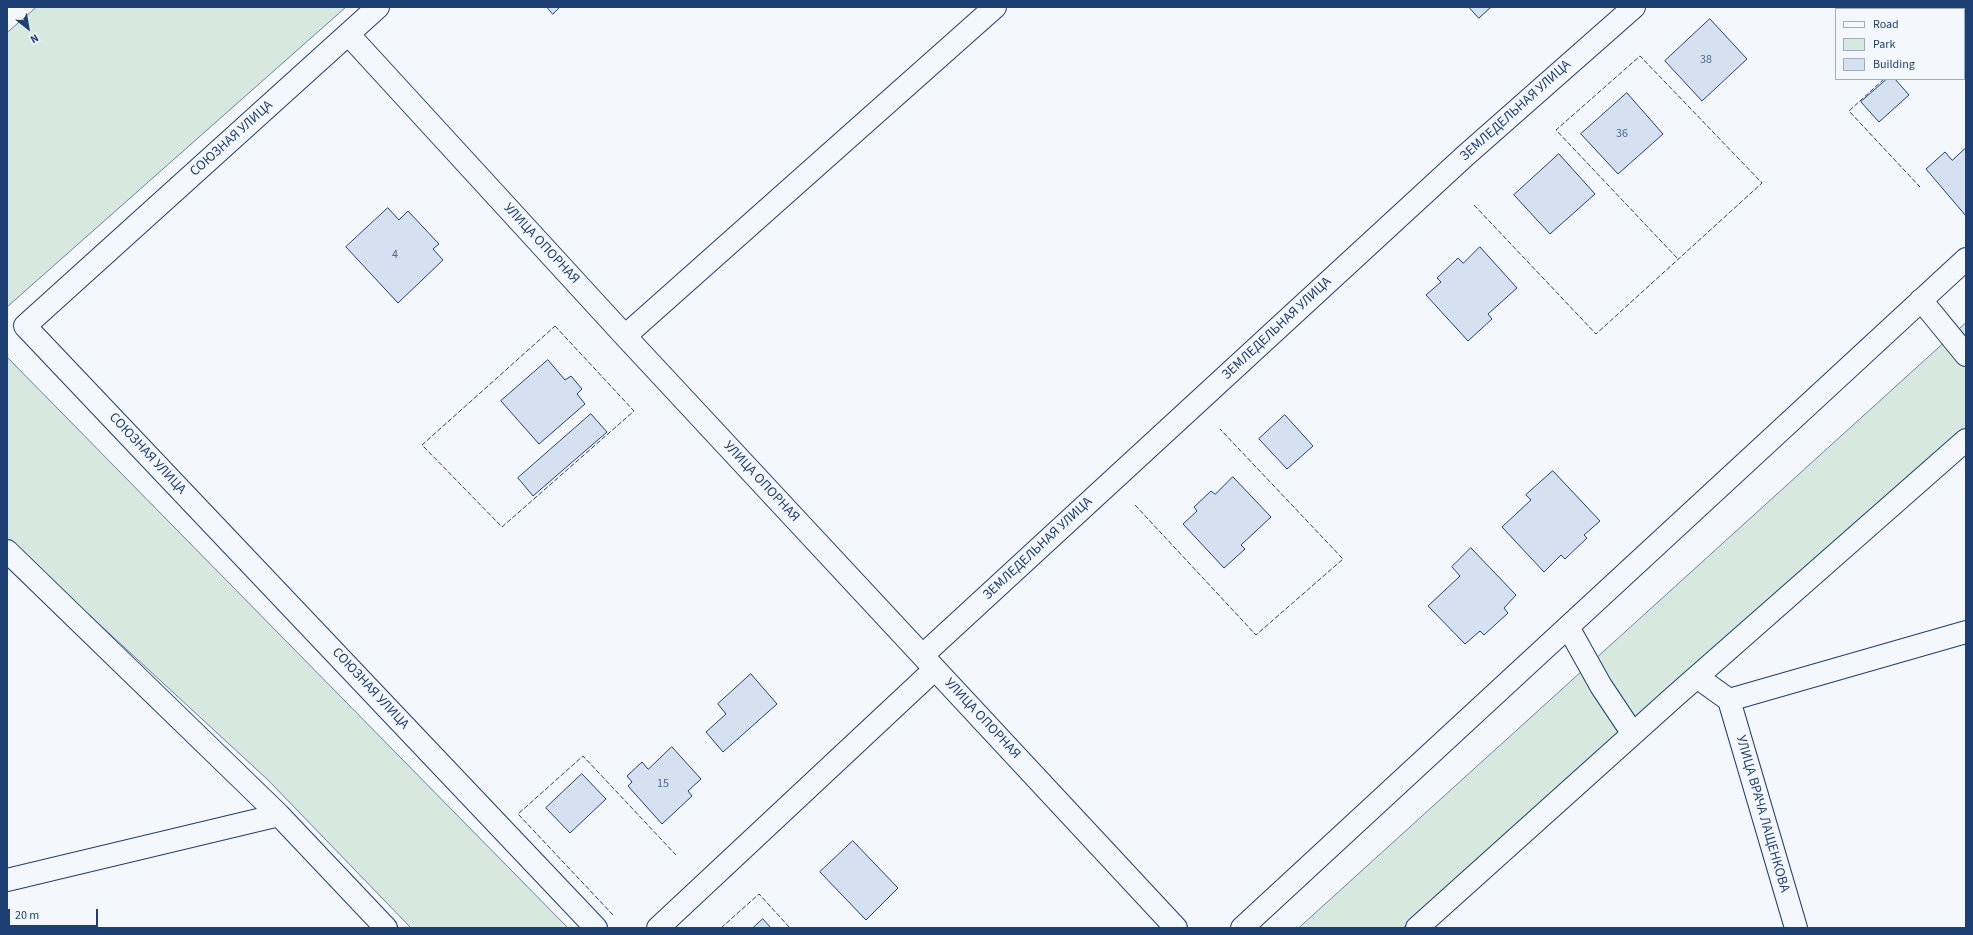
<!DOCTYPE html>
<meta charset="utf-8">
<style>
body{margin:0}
#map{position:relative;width:1973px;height:935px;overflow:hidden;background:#f4f7fb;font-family:"Source Sans 3",sans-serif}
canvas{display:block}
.frame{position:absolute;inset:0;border:8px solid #1d3f73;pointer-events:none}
.legend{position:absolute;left:1835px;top:8px;width:130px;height:72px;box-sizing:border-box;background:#f4f7fb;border:1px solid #9eadc5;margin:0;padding:5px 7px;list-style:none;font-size:12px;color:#1d3f73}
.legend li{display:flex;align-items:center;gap:8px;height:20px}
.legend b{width:20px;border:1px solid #9eadc5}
.north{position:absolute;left:8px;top:8px;width:40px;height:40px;-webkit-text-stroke:3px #f4f7fb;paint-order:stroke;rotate:149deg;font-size:11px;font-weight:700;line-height:16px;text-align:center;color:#1d3f73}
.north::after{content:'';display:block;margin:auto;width:14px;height:18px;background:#1d3f73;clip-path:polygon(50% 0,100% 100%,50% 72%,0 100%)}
.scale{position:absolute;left:8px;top:909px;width:90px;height:18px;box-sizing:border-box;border:2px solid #1d3f73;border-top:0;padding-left:5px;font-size:12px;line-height:14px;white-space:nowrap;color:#1d3f73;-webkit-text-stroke:3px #f4f7fb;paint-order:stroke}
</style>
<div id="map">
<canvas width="1973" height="935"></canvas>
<div class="frame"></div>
<ul class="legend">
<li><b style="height:5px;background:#f4f7fb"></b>Road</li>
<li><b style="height:11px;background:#d7e8df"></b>Park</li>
<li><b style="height:11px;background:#d5e0f0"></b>Building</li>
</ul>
<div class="north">N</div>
<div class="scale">20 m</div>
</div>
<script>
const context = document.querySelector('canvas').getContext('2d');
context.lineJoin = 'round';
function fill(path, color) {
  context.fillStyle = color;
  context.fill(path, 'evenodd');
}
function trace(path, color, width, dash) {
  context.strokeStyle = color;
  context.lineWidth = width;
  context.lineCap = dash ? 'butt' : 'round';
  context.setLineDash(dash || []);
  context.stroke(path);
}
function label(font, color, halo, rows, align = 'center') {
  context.font = font + ' "Source Sans 3",sans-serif';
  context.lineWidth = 3;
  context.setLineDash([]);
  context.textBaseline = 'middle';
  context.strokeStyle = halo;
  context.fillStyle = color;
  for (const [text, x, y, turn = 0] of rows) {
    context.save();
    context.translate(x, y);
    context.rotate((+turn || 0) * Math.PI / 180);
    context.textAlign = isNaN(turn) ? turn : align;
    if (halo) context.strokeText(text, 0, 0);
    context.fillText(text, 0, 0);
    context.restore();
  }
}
const green = new Path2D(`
 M37,7h309l-339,300v-274z
 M1966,323v105l-563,500h-104z
 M7,357l561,571h-157l-143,-148 -261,-241z`);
const building = new Path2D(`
 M547,7h13l-7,7z
 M1469,7h22l-12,11z
 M1710,19l37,40 -45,42 -37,-40z
 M1887,79h8l14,16 -30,27 -18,-20z
 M1627,93l36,41 -45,40 -37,-40z
 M1966,148v68l-40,-47 19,-17 7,8z
 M1559,154l36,40 -45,40 -36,-39z
 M388,208l11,12 9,-9 31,33 -6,5 10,11 -45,43 -52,-56z
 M1480,247l37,41 -29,26 4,5 -24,22 -42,-46 15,-13 -4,-4 21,-20 5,5z
 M548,360l17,20 6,-4 11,13 -5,5 8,10 -46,40 -38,-43z
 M591,414l16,18 -74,64 -15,-18z
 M1285,415l28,31 -26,23 -28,-30z
 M1553,471l47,50 -16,14 3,3 -22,21 -4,-4 -17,17 -42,-45 29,-27 -5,-5z
 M1233,477l38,40 -30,28 4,4 -21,19 -41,-44 14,-13 -3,-4 17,-16 4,3z
 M1471,548l45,47 -12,13 4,5 -24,22 -4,-4 -15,13 -37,-38 32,-30 -8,-9z
 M751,674l26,30 -54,48 -17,-20 20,-18 -8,-10z
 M672,747l29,32 -13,12 4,5 -30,28 -34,-38 4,-4 -5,-6 15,-14 6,7z
 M582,774l24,25 -36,34 -24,-25z
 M853,841l45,47 -32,32 -46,-48z
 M763,919l8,9h-18z`);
const minor = new Path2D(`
 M378,7l-353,319 571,602
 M348,34l277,302 551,592
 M1921,300l45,55
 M625,336l370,-329
 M7,551l272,264 107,113
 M1568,627l33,59 32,48
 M923,655l542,-499 169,-149
 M1697,677l32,23
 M1729,700l237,-68
 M1729,700l67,228
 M7,880l272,-65
 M658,928l277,-259
 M1242,928l724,-669
 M1417,928l257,-231 292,-257`);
const fence = new Path2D(`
 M1964,67l2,2
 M1884,79l-35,32 71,76
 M1474,205l122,129 166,-151 -122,-127 -84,74 122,129
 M555,326l79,85 -132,116 -80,-82z
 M1135,505l121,130 87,-76 -123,-130
 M613,915l-95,-101 65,-58 93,99
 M721,928l38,-34 31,34`);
const numberNames = [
 ["38",1706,60],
 ["36",1622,134],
 ["4",395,255],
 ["15",663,784]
];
const streetNames = [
 ["ЗЕМЛЕДЕЛЬНАЯ УЛИЦА",1516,111,-42],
 ["СОЮЗНАЯ УЛИЦА",232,139,-42],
 ["УЛИЦА ОПОРНАЯ",541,244,47],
 ["ЗЕМЛЕДЕЛЬНАЯ УЛИЦА",1277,329,-43],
 ["СОЮЗНАЯ УЛИЦА",147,454,47],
 ["УЛИЦА ОПОРНАЯ",761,482,47],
 ["ЗЕМЛЕДЕЛЬНАЯ УЛИЦА",1038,549,-43],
 ["СОЮЗНАЯ УЛИЦА",370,689,47],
 ["УЛИЦА ОПОРНАЯ",982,719,47],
 ["УЛИЦА ВРАЧА ЛАЩЕНКОВА",1762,814,74]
];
fill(green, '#d7e8df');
trace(green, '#687fa3', 1);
fill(building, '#d5e0f0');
trace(building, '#1d3f73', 1);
trace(minor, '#1d3f73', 24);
trace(minor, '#f4f7fb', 22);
trace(fence, '#1d3f73', 1, [5, 2]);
label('12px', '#4b6792', null, numberNames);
label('14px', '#1d3f73', '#f4f7fb', streetNames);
</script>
